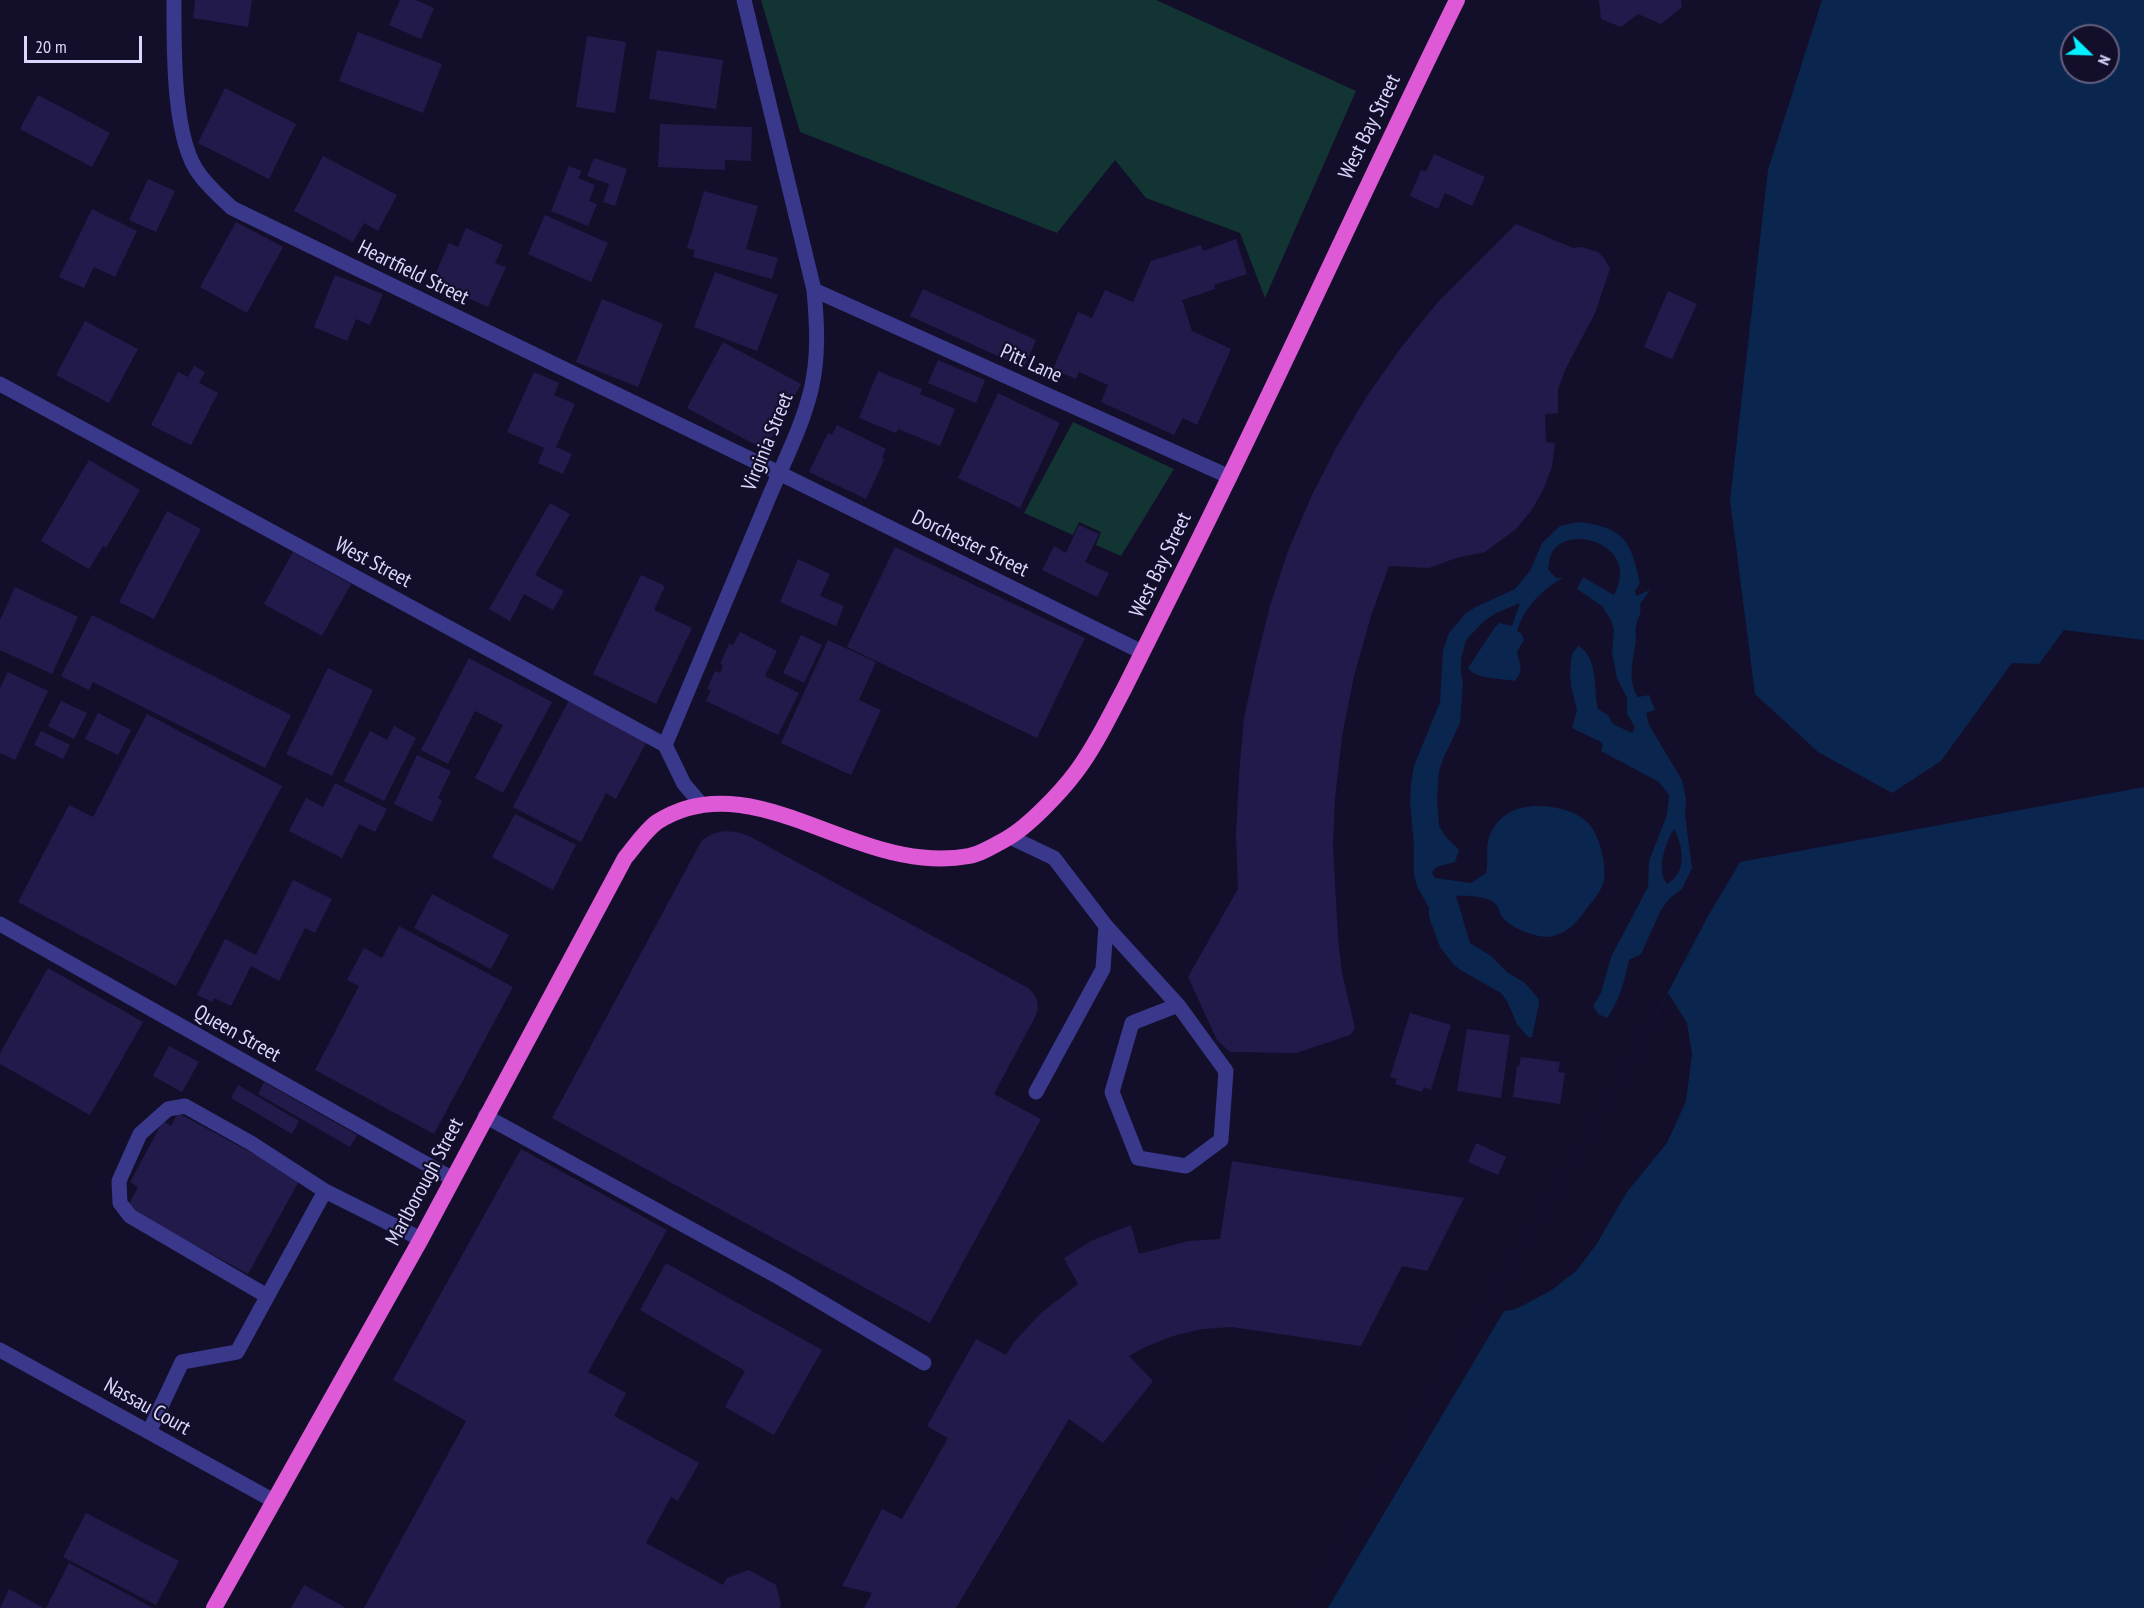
<!DOCTYPE html>
<style>
body{margin:0}
#map{position:relative;width:2144px;height:1608px;overflow:hidden;background:#130f2a;font-family:"PT Sans Narrow",sans-serif}
canvas{display:block}
.north{position:absolute;left:2060px;top:24px;width:60px;height:60px;box-sizing:border-box;background:#130f2a;border:2px solid #635f7f;border-radius:50%;rotate:113deg;font-size:16px;font-weight:700;line-height:24px;text-align:center;color:#dbd8ff}
.north::after{content:'';display:block;margin:auto;width:21px;height:27px;background:#04efff;clip-path:polygon(50% 0,100% 100%,50% 72%,0 100%)}
.scale{position:absolute;left:24px;top:36px;width:118px;height:27px;box-sizing:border-box;border:3px solid #dbd8ff;border-top:0;padding-left:8px;font-size:18px;line-height:21px;white-space:nowrap;color:#dbd8ff;-webkit-text-stroke:4px #130f2a;paint-order:stroke}
</style>
<div id="map">
<canvas width="2144" height="1608"></canvas>
<div class="north">N</div>
<div class="scale">20 m</div>
</div>
<script>
const context = document.querySelector('canvas').getContext('2d');
context.lineJoin = 'round';
function fill(path, color) {
  context.fillStyle = color;
  context.fill(path, 'evenodd');
}
function trace(path, color, width, dash) {
  context.strokeStyle = color;
  context.lineWidth = width;
  context.lineCap = dash ? 'butt' : 'round';
  context.setLineDash(dash || []);
  context.stroke(path);
}
function label(font, color, halo, rows, align = 'center') {
  context.font = font + ' "PT Sans Narrow",sans-serif';
  context.lineWidth = 4.5;
  context.setLineDash([]);
  context.textBaseline = 'middle';
  context.strokeStyle = halo;
  context.fillStyle = color;
  for (const [text, x, y, turn = 0] of rows) {
    context.save();
    context.translate(x, y);
    context.rotate((+turn || 0) * Math.PI / 180);
    context.textAlign = isNaN(turn) ? turn : align;
    if (halo) context.strokeText(text, 0, 0);
    context.fillText(text, 0, 0);
    context.restore();
  }
}
const green = new Path2D(`
 M761,0h395l200,91 -91,207 -25,-65 -94,-35 -31,-38 -58,73 -257,-101z
 M1073,422l101,47 -53,87 -25,-11 5,-13 -22,-10 -6,13 -49,-22z`);
const water = new Path2D(`
 M1822,0h322v640l-80,-10 -25,34 -27,-1 -71,98 -49,32 -74,-41 -63,-58 -25,-194 38,-330zM2072,36h36v36h-36z
 M1578,522c46,5 53,19 62,61l-5,8 1,5 14,-6 -10,14c2,11 -2,12 -4,22 -1,5 0,10 0,15 -3,17 -9,40 2,56l11,-2 6,15 -9,3 3,12 33,55 4,19 -1,16 7,53 -10,21 -13,10 -8,11 -20,44 -12,6c-5,22 -9,40 -22,58l-9,-4 -5,-8 8,-13 10,-36 37,-70 1,-26 18,-46 2,-20 -10,-13 -58,-31 2,-6 -2,-3 -29,-14 5,-18 -6,-24 -1,-13 2,-19 6,-8c21,11 15,43 20,63l10,6 5,9 19,9 3,-6 -8,-13v-16l-10,-20 -5,-26 2,-22 -3,-10 -9,-14 -25,-17 6,-12 31,18c28,-49 -46,-74 -63,-41 -2,4 -2,10 -3,15l8,9h7c-21,11 -39,30 -46,53l5,3 2,6 -7,12c2,12 8,17 -2,29 -14,-3 -38,-1 -47,-13l27,-41 4,-4 13,3 8,-23 -24,10 -12,8 -18,19 -5,19v13l2,12 -3,39 -17,36 -4,12 -2,27 2,28 6,10 14,14 -4,12 -19,5 -4,5 3,6 36,5 15,-10c3,-12 -1,-24 3,-36 11,-28 36,-34 63,-30 13,2 28,7 37,17 11,12 19,45 14,60 -3,8 -10,17 -15,23 -10,13 -17,24 -34,29 -13,4 -41,-7 -50,-17 -6,-6 -4,-14 -12,-18 -11,-5 -25,-6 -36,-5l14,47 21,13 16,16 18,11 13,15 1,6 -7,33h-4l-11,-13 -10,-23 -6,-8 -39,-22 -8,-6 -14,-18 -11,-30v-9l-12,-22 -3,-12v-29l-4,-42 1,-20 3,-17 26,-64 3,-52 6,-17 17,-20 10,-6 39,-18 15,-18 12,-28 18,-17zM1674,829c9,17 14,43 -7,55 -11,-15 -2,-40 7,-55z
 M2144,787v821h-837l318,-534 82,-156 33,-56z`);
const pier = new Path2D(`
 M1668,993l19,30 5,31 -6,47 -19,42 -40,49 -31,53 -19,25 -25,20 -36,19 -12,2 -176,297h-21l318,-534z`);
const building = new Path2D(`
 M195,0h57l-4,27 -55,-9z
 M400,0h16l18,8 -13,31 -32,-14z
 M1599,0h82l1,7 -21,17 -23,-10 -17,13 -20,-8z
 M358,32l84,32 -19,49 -84,-32z
 M587,36l39,6 -11,71 -39,-6z
 M657,50l66,10 -7,49 -67,-10z
 M225,88l71,36 -27,55 -71,-36z
 M38,95l72,38 -18,34 -72,-38z
 M660,124l92,3 -1,34 -26,-1v10l-67,-3z
 M1434,154l51,23 -13,29 -27,-13 -7,16 -28,-13 11,-26 5,2z
 M323,156l74,39 -19,36 -14,-8 -11,19 -59,-31z
 M594,158l33,11 -12,37 -12,-4 6,-18 -22,-8z
 M569,166l13,5 -4,7 17,7 -6,16 8,3 -9,22 -37,-15z
 M148,179l27,12 -19,41 -27,-12z
 M704,191l54,15 -12,43 32,9 -6,21 -79,-22 2,-7 -8,-2z
 M92,209l45,22 -22,46 -21,-10 -10,21 -25,-11z
 M545,215l63,28 -17,39 -63,-28z
 M236,222l47,25 -36,66 -47,-26z
 M1516,224l57,24 9,-1 16,5 7,7 5,10 -15,44 -29,55 -8,21v24l-13,1 1,28 9,1 -3,24 -9,23 -12,21 -15,18 -31,23 -29,6 -27,10 -40,-2 -18,50 -17,60 -12,60 -7,62 -2,47 5,93 4,35 13,55 -5,7 -54,18 -66,-1 -13,-12 -29,-63 50,-88 -2,-55 3,-58 5,-58 12,-56 14,-56 18,-55 23,-54 26,-51 30,-50 33,-47 38,-47z
 M466,228l37,17 -8,18 11,4 -18,40 -56,-25 17,-39 9,4z
 M1236,239l11,35 -33,11 1,4 -33,11 10,31 39,18 -34,76 -14,-7 -9,17 -73,-33 7,-17 -29,-13 -3,7 -23,-10 25,-57 14,6 13,-28 28,12 18,-41 50,-16 2,6z
 M715,272l63,23 -21,56 -63,-24z
 M335,275l48,19 -13,31 -14,-6 -9,22 -33,-14z
 M923,289l113,51 -12,28 -114,-52z
 M1668,291l29,13 -25,55 -28,-12z
 M602,299l61,25 -25,63 -62,-25z
 M85,321l53,28 -29,54 -53,-28z
 M723,342l78,42 -36,66 -78,-42z
 M938,360l47,20 -9,23 -48,-20z
 M194,366l11,6 -6,11 19,10 -27,52 -40,-20 27,-53 10,5z
 M878,371l44,18 -2,5 35,15 -15,37 -42,-17 -2,4 -37,-15z
 M534,372l25,11 -5,12 21,9 -19,43 16,7 -9,20 -25,-11 6,-15 -37,-16z
 M998,393l62,30 -40,85 -62,-30z
 M837,425l49,24 -4,9 2,2 -18,39 -57,-27 19,-39 4,2z
 M89,460l51,30 -34,58 -3,-2 -14,23 -48,-28z
 M550,503l20,11 -35,61 29,16 -11,19 -29,-16 -14,27 -21,-12z
 M167,511l34,18 -47,90 -35,-17z
 M1079,525l20,9 -14,28 24,11 -12,24 -55,-27 12,-24 12,7z
 M895,547l190,91 -48,100 -190,-91z
 M293,552l58,32 -29,52 -58,-32z
 M798,559l32,15 -10,22 24,10 -8,20 -56,-24z
 M641,575l24,11 -11,24 38,18 -36,76 -63,-30z
 M15,587l63,30 -26,57 -52,-24v-30z
 M92,615l199,100 -26,53 -172,-86 -4,8 -28,-14z
 M740,632l37,19 -12,25 34,17 -21,42 -72,-34 5,-11 -4,-1 8,-18 5,2 3,-8 -3,-1 9,-20 4,1z
 M801,635l21,10 -18,38 -21,-10z
 M828,640l48,22 -17,38 22,10 -30,65 -70,-32z
 M469,658l83,44 -49,91 -28,-15 28,-53 -28,-14 -27,53 -27,-14z
 M328,668l45,22 -41,86 -46,-22z
 M8,672l40,19 -33,69 -15,-7v-65z
 M569,700l78,41 -31,58 -10,-6 -25,49 -68,-35z
 M61,701l26,12 -13,26 -26,-13z
 M98,713l33,17 -13,25 -33,-16z
 M147,714l135,72 -106,200 -158,-84 51,-97 24,12z
 M394,726l22,12 -32,63 -40,-20 26,-50 17,9z
 M41,731l29,14 -7,14 -29,-14z
 M417,755l34,16 -13,27 4,3 -10,21 -38,-18z
 M335,783l52,26 -12,23 -16,-8 -17,34 -53,-27 17,-33 17,9z
 M515,814l61,31 -23,45 -61,-33z
 M724,831l12,1 11,3 281,153 6,6 3,7 1,8 -3,8 -41,77 47,25 -111,204 -378,-205 150,-278 10,-6z
 M293,880l39,19 -17,34 -10,-5 -26,53 -28,-15 -20,40 -17,-8 -2,4 -15,-7 28,-56 31,16z
 M432,894l77,41 -18,34 -77,-41z
 M399,926l114,61 -79,147 -119,-64 44,-84 -12,-6 17,-32 18,10z
 M48,968l95,54 -53,93 -90,-51v-11z
 M1410,1013l41,12 -20,65 -7,-3 -2,5 -27,-8 2,-5 -7,-2z
 M1467,1029l43,6 -9,63 -44,-7z
 M169,1046l30,16 -17,30 -29,-16z
 M1521,1057l39,5 -2,10 7,1 -5,31 -47,-7 4,-31h2z
 M264,1082l93,53 -7,12 -92,-53z
 M238,1085l61,36 -7,13 -61,-36z
 M178,1113l122,66 -52,95 -121,-66 11,-21 -8,-5 33,-61 8,5z
 M1476,1143l30,14 -8,18 -30,-13z
 M521,1149l146,81 -79,142 38,21 -12,23 85,47 -21,38 -7,-4 -25,46 77,42 4,-7 22,-8 27,15 5,20 -1,3h-416l102,-187 -73,-41z
 M1232,1161l232,37 -37,73 -25,-5 -41,80 -129,-19 -30,2 -29,7 -28,11 -16,9 24,25 -50,62 -34,-24 -113,189h-92l8,-15 -30,-7 40,-77 20,10 46,-81 -21,-12 49,-87 30,16 8,-13 27,-29 37,-29 -14,-26 27,-17 40,-16 8,29 50,-13 31,-2z
 M666,1263l156,87 -48,85 -49,-28 20,-36 -105,-61z
 M86,1513l93,48 -23,44 -93,-48z
 M69,1563l84,45h-107z
 M304,1585l35,19 7,4h-55z
 M9,1589l35,19h-44z`);
const service = new Path2D(`
 M1010,837l44,21 52,68 72,79 48,66 -5,69 -35,26 -48,-8 -26,-66 20,-69 46,-18
 M1036,1092l67,-123 3,-43
 M485,1116l297,163 142,84
 M267,1296l-137,-80 -10,-13 -1,-22 21,-47 28,-25 17,-3 66,37 74,48 96,48
 M149,1432l33,-70 55,-10 88,-161`);
const minor = new Path2D(`
 M174,0c0,45 -2,140 26,175 9,12 21,23 32,33l547,265 363,179
 M814,290l416,187
 M0,384l665,361 19,39 17,20
 M665,745c33,-79 66,-157 99,-236 16,-40 37,-78 47,-119 8,-34 6,-66 3,-100l-70,-290
 M0,924l453,255
 M0,1350l274,151`);
const trunk = new Path2D(`
 M214,1608l207,-369 204,-381c10,-12 20,-27 32,-36 66,-43 139,0 204,21 34,12 71,20 108,13 12,-2 26,-11 37,-17 22,-12 55,-47 70,-67 19,-25 33,-55 48,-83 24,-47 47,-95 71,-142 90,-181 173,-366 262,-547`);
const streetNames = [
 ["West Bay Street",1370,127,-64],
 ["Heartfield Street",413,273,26],
 ["Pitt Lane",1031,364,24],
 ["Virginia Street",768,442,-68],
 ["Dorchester Street",970,544,26],
 ["West Street",373,563,28],
 ["West Bay Street",1161,565,-64],
 ["Queen Street",237,1034,29],
 ["Marlborough Street",425,1182,-62],
 ["Nassau Court",147,1407,29]
];
fill(green, '#123432');
fill(water, '#0a254e');
fill(pier, '#130f2a');
fill(building, '#231a4c');
trace(service, '#39388b', 15);
trace(minor, '#39388b', 15);
trace(trunk, '#de59d6', 16);
label('21px', '#dbd8ff', '#130f2a', streetNames);
</script>
